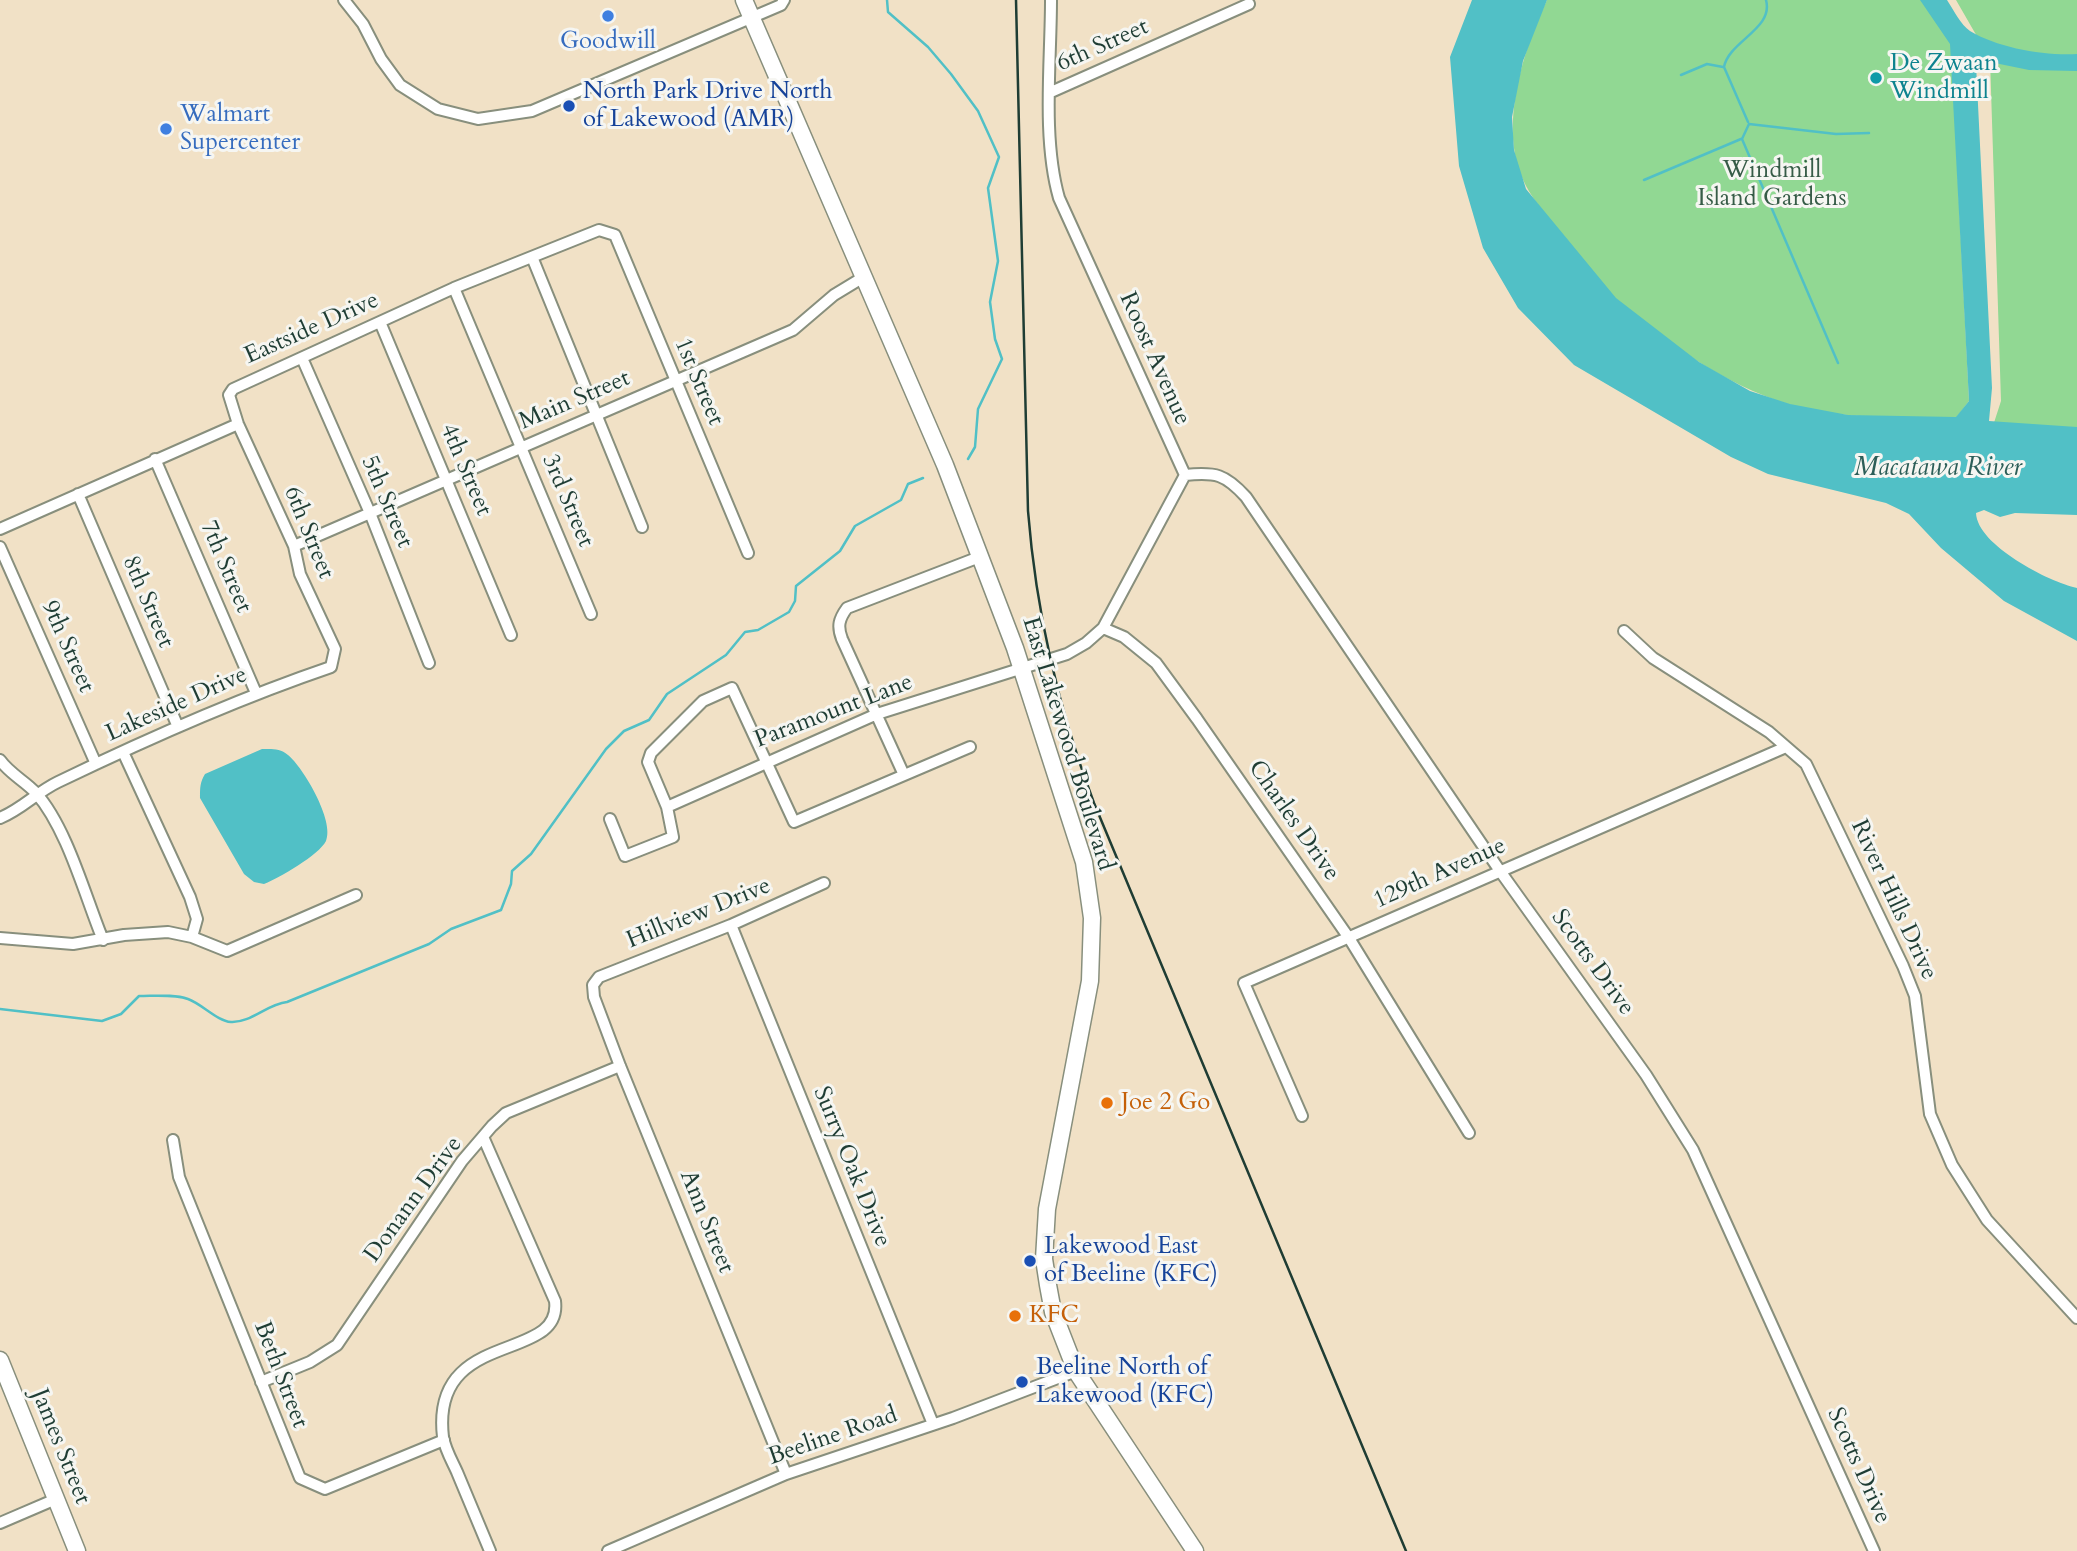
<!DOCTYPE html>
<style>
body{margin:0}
canvas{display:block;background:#f1e1c6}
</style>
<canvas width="2077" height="1551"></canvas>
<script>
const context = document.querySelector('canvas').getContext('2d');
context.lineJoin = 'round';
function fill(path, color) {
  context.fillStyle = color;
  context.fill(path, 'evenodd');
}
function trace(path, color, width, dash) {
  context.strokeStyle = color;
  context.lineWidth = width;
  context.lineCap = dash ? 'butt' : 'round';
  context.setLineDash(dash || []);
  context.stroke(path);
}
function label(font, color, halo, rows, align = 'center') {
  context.font = font + ' Cardo,serif';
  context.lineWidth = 6;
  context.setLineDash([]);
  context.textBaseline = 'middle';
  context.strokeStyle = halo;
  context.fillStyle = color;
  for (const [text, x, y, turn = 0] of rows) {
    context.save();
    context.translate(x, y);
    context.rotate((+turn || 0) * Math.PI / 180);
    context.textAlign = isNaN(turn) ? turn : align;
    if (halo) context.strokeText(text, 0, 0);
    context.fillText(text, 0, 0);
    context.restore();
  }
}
const green = new Path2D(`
 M1547,0h381l23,44 18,357 -13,17c-56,-1 -114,2 -168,-14 -63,-19 -122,-61 -171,-104 -19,-17 -35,-41 -51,-61 -23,-27 -48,-54 -52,-91 -6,-48 12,-104 33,-148z
 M1956,0h121v460l-86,-28 10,-31 -11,-342z`);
const water = new Path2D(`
 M1472,0h75l-24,61 -11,56 2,33 12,39 90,109 83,64 51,29 40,13 58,11 108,2 13,-16 -19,-357 -30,-44h27c6,9 14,25 23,31 28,17 75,25 107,23v17l-48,-1 -44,-9 -9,3 16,324 -3,33 88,6v88l-62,-2 -15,4 -16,-7 -8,3c1,32 73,69 101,75v53l-73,-40 -63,-53 -32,-34 -23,-11 -118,-29 -37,-17 -157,-92 -56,-57 -35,-60 -24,-82 -9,-109z
 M262,749c10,0 18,-1 26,6 15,12 47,66 38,86 -7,14 -47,37 -62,43l-10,-2 -10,-8 -44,-76c0,-10 0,-16 5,-24z`);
const stream = new Path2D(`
 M887,0l1,12 40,35 23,27 27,37 21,46 -11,31 10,73 -8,41 5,37 7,20 -24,50 -3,38 -7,12
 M1681,75l26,-11 16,3
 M1748,122l-24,-55c5,-26 50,-38 42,-67
 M1644,180l97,-41
 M1838,363l-96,-224 7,-15 87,10 33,-1
 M0,1009l102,12 19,-7 18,-18c16,0 35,-2 49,3 14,5 29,22 43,23 20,1 36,-18 56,-20l142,-58 22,-15 50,-19 10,-26 1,-13 19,-17 75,-105 18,-18 25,-11 18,-26 59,-39 19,-23 13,-2 31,-18 6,-11 1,-15 44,-35 15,-25 46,-26 7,-16 15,-6`);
const street = new Path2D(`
 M344,0l19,24 18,35 19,26 38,24 40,10 54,-8 249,-106 3,-5
 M1051,92l198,-88
 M532,257l110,270
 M454,288l137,326
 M380,322l131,313
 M302,358l68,155 59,150
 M155,459l101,234
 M1185,475c31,-3 40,-1 61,22l254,374 146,204 47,75 181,401
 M78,494l100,233
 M0,529l238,-105
 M294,546l499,-216 41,-35 28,-17
 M0,547l96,217
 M1103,628l21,9 32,26 41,56 152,219 120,195
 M1624,631l29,27 116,74 37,32 97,202 12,30 15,118 22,51 35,55 90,98
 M123,752l67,145 7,22 -5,18
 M0,760c10,14 25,21 36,33 31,35 49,103 67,147
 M904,775l-62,-136c-5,-13 -3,-20 5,-31l135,-52
 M667,807l210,-93 190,-60 19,-11 17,-15 82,-153 -126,-277c-17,-60 -8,-136 -8,-198
 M0,818c22,-9 37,-26 58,-36 89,-43 179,-83 273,-115l4,-18 -35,-75 -6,-28 -56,-122 -9,-29 4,-6 221,-101 145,-58 16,5 133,318
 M610,819l15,37 48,-19 -6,-30 -19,-45 3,-9 52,-52 29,-13 62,134 176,-75
 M731,925l202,499
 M0,938l73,6 51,-9 44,-3 24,5 35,14 129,-56
 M1302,1116l-58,-133 542,-236
 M484,1139l71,162c8,63 -125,26 -112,136 2,12 9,24 14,35 11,26 22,53 33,79
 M173,1140l6,37 121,301 25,11 119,-49
 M261,1382l49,-20 27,-17 125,-184 30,-35 14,-13 114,-47
 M786,1474l-166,-408 -26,-69 -1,-12 6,-8 132,-52 93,-42
 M0,1523l56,-24
 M608,1551l178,-77 167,-56 123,-47`);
const secondary = new Path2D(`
 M744,0l201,465 70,183 69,214 8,56 -2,63 -43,228 -3,50 4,26 5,27 23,59 119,180
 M0,1360l77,191`);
const rail = new Path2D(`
 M1016,0l12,511c8,101 30,197 66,292l312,748`);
const markers = [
 [608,16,7,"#3f7fe0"],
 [1876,78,7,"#0f9aa8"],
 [569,106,7,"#1a4fb4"],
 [166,129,7,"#3f7fe0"],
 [1107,1103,7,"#e8710a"],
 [1030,1261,7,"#1a4fb4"],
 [1015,1316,7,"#e8710a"],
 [1022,1382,7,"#1a4fb4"]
];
const shopNames = [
 ["Goodwill",608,42],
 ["Walmart",180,115,"left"],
 ["Supercenter",180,143,"left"]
];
const streetNames = [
 ["6th Street",1103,46,-24],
 ["Eastside Drive",312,329,-24],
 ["Roost Avenue",1154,359,66],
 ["1st Street",698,382,67],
 ["Main Street",575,401,-23],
 ["4th Street",465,470,67],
 ["3rd Street",567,501,67],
 ["5th Street",386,502,67],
 ["6th Street",308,533,68],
 ["7th Street",225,567,67],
 ["8th Street",147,602,67],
 ["9th Street",67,647,66],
 ["Lakeside Drive",177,705,-24],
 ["Paramount Lane",834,712,-21],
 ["East Lakewood Boulevard",1067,744,73],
 ["Charles Drive",1293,821,55],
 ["129th Avenue",1440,874,-24],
 ["River Hills Drive",1893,900,65],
 ["Hillview Drive",699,914,-22],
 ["Scotts Drive",1592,963,54],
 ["Surry Oak Drive",851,1167,68],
 ["Donann Drive",414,1200,-54],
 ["Ann Street",706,1222,68],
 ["Beth Street",280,1375,69],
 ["Beeline Road",833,1437,-19],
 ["James Street",60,1447,68],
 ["Scotts Drive",1858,1466,66]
];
const cultureNames = [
 ["De Zwaan",1890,64],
 ["Windmill",1890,92]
];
const transitNames = [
 ["North Park Drive North",583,92],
 ["of Lakewood (AMR)",583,120],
 ["Lakewood East",1044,1247],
 ["of Beeline (KFC)",1044,1275],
 ["Beeline North of",1036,1368],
 ["Lakewood (KFC)",1036,1396]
];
const parkNames = [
 ["Windmill",1772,171],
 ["Island Gardens",1772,199]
];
const foodNames = [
 ["Joe 2 Go",1121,1103],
 ["KFC",1029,1316]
];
const waterNames = [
 ["Macatawa River",1938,469]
];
fill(green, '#91d893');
fill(water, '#51c0c6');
trace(stream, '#51c0c6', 2.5);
trace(street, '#888f7d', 14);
trace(secondary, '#888f7d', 19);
trace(street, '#fff', 10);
trace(secondary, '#fff', 16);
trace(rail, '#1f3d34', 2.5);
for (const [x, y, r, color] of markers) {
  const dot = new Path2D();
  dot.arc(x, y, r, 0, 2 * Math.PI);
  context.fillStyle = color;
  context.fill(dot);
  trace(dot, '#f6f6f2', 2.5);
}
label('24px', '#366cbe', '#f6f6f2', shopNames);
label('24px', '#1f3d34', '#f6f6f2', streetNames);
label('24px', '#0d838f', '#f6f6f2', cultureNames, 'left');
label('24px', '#164399', '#f6f6f2', transitNames, 'left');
label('24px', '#365c47', '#f6f6f2', parkNames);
label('24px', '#c56008', '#f6f6f2', foodNames, 'left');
label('italic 26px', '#2c5e58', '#f6f6f2', waterNames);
</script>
